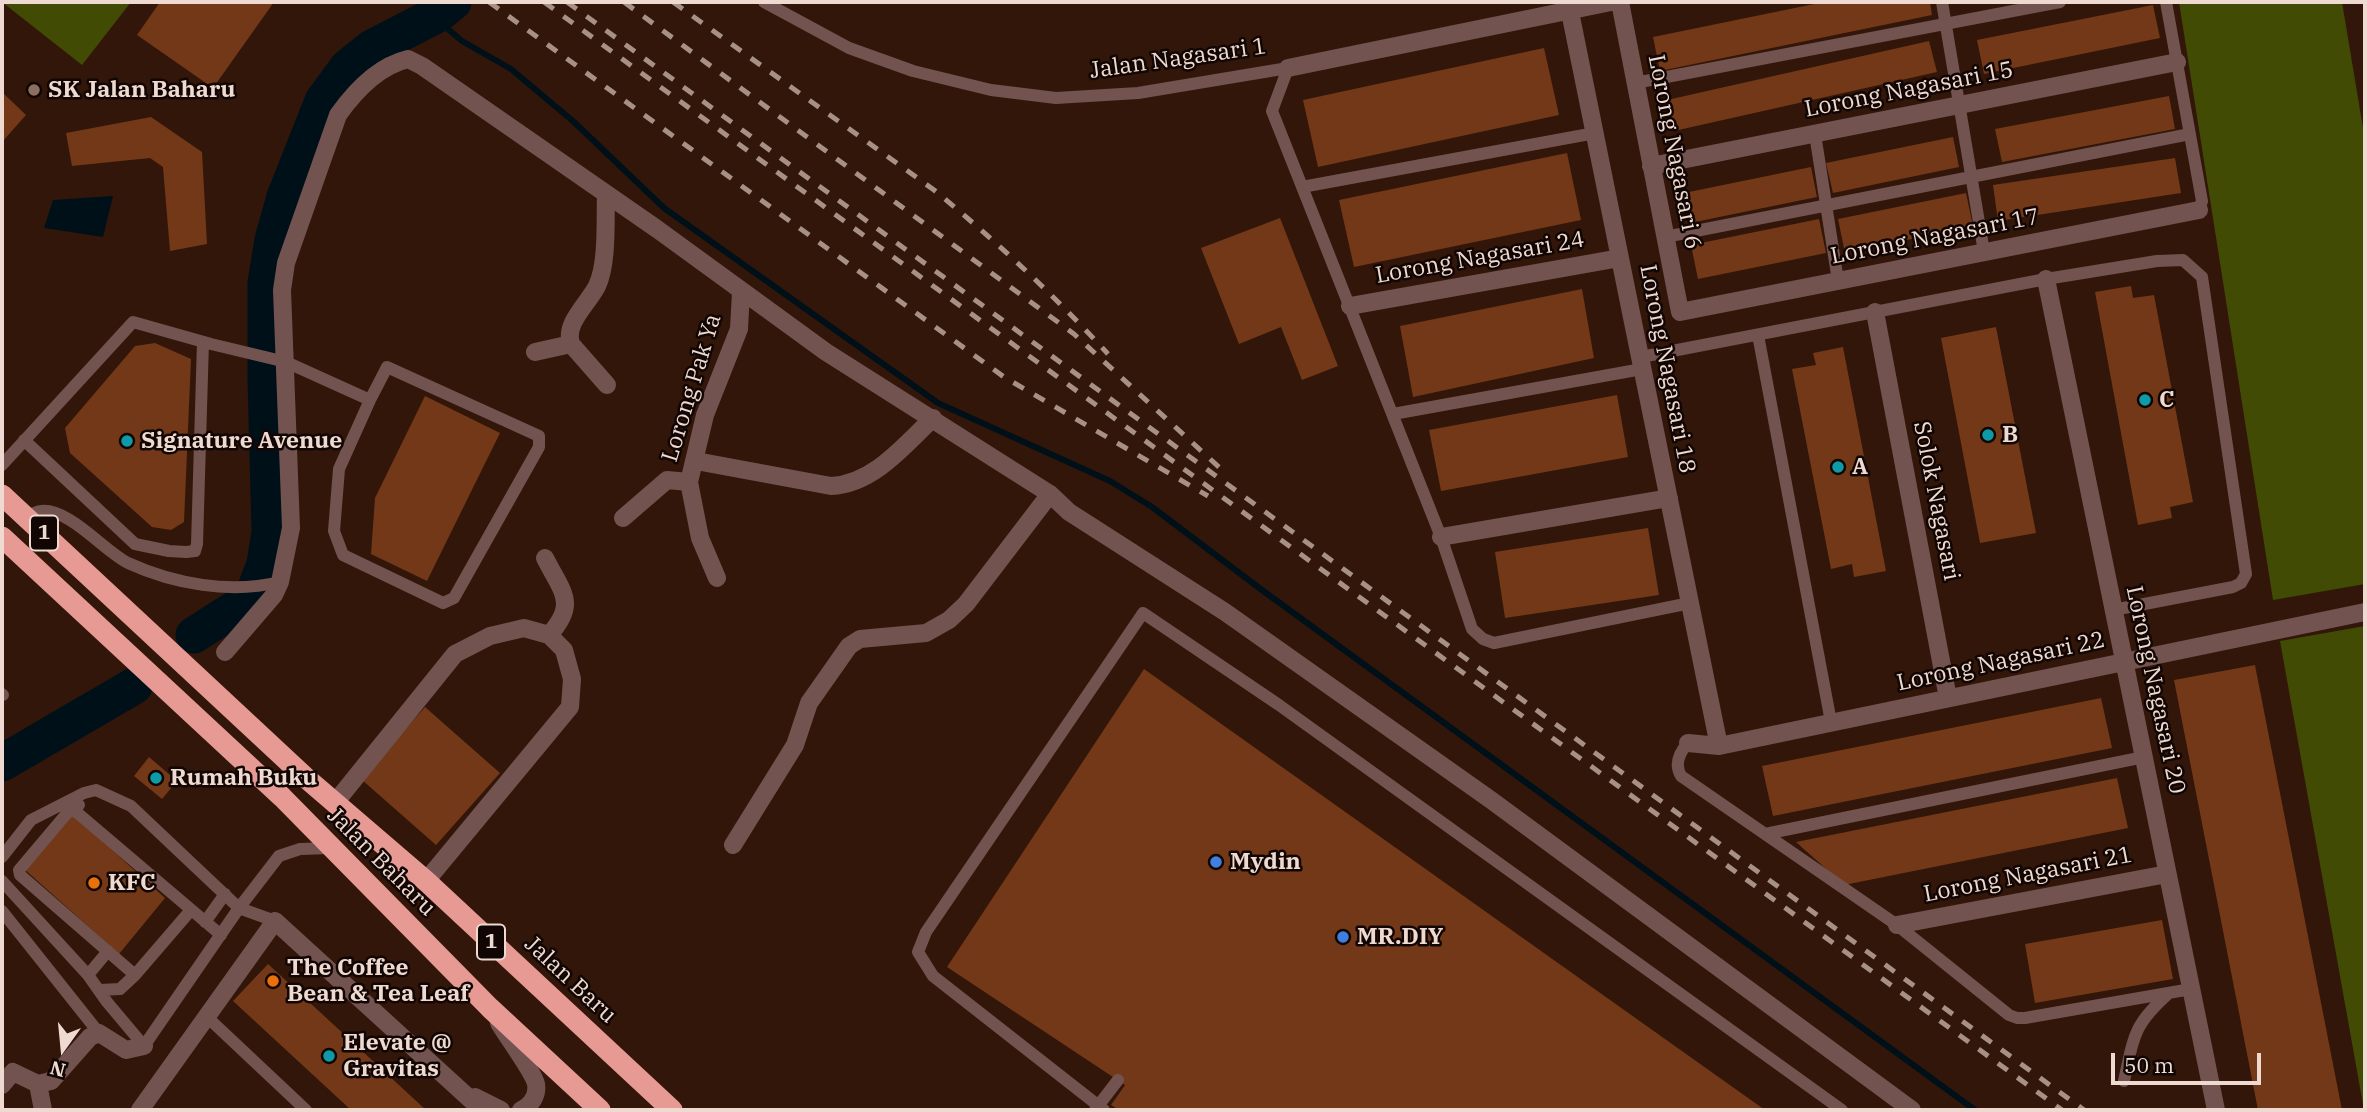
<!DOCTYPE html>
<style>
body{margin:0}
#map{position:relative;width:2367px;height:1112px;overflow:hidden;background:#321609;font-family:"IBM Plex Serif",serif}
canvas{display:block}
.frame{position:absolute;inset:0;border:4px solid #eedad1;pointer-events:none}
.north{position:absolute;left:28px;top:1014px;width:70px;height:70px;-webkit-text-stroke:5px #110603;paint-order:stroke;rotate:195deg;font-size:19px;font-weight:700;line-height:28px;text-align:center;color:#eedad1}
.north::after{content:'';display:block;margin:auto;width:24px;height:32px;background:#eedad1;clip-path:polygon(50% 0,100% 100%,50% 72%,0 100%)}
.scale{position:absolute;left:2111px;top:1053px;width:150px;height:32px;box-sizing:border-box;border:4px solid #eedad1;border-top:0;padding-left:9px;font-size:21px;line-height:24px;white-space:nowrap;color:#eedad1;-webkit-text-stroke:5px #110603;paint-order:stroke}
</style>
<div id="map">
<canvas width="2367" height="1112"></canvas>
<div class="frame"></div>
<div class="north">N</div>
<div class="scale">50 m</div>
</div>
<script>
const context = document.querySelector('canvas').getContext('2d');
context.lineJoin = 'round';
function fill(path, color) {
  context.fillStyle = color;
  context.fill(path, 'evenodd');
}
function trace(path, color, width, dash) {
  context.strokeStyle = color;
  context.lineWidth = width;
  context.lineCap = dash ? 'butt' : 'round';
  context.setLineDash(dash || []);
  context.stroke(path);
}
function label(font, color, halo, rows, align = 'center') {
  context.font = font + ' "IBM Plex Serif",serif';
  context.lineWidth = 5;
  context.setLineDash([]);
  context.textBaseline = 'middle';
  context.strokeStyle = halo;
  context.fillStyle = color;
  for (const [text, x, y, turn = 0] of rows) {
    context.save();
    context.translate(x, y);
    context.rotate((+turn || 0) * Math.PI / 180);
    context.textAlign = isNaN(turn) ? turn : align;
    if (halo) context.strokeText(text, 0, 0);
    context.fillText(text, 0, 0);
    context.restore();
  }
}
const green = new Path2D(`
 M2,2h129l-49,63z
 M2179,2h163l23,138v444l-92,16z
 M2365,626v484h-1l-84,-469z`);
const water = new Path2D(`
 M113,196l-10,41 -59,-9 9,-28z`);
const stream = new Path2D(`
 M438,14l4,10 20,17 49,28 63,53 90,86 274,195 172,78 42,26 110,83 713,520`);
const river = new Path2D(`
 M194,635l58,-37 13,-34 5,-32 -4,-154v-95l7,-43 12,-43 38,-96 25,-34 24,-19 66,-34 15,-12
 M2,763l132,-77`);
const building = new Path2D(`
 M160,2h114l-61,86 -76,-53z
 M1824,2h106l2,13 -272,56 -7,-34z
 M2153,5l7,33 -176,36 -7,-34z
 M1929,41l8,31 -263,59 -7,-31z
 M1544,48l15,67 -241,52 -15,-67z
 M2,92l24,23 -24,27z
 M2169,96l6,33 -173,33 -7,-33z
 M151,117l51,35 5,92 -37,7 -7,-84 -13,-9 -78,8 -6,-33z
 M1953,137l6,30 -126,26 -7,-30z
 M1567,153l14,67 -227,47 -15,-67z
 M2175,158l6,35 -183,28 -5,-36z
 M1811,167l6,30 -127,26 -6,-30z
 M1966,193l7,33 -128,27 -7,-34z
 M1280,218l58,148 -36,14 -21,-53 -42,17 -38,-96z
 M1819,219l7,34 -128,26 -7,-34z
 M2131,286l2,12 21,-3 39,207 -23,5 2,11 -34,7 -43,-233z
 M1582,289l12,69 -181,39 -13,-71z
 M1996,327l40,206 -56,10 -39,-205z
 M155,343l36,16 -7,163 -13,8 -19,-3 -82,-74 -5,-25 70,-82z
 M1843,347l43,224 -32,6 -2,-13 -21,5 -39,-200 24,-4 -3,-12z
 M1617,395l11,62 -187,34 -12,-61z
 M425,396l75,37 -73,148 -56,-27 4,-56z
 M1648,528l11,67 -154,23 -10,-66z
 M2255,665l87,445h-84l-84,-430z
 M1144,669l621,441h-646l-8,-5 14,-20 -178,-118z
 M2101,698l11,50 -339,68 -11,-50z
 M425,707l75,66 -64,72 -75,-66z
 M149,757l28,24 -15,18 -28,-23z
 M2117,778l11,50 -284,57 -48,-43z
 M70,812l95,86 -46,56 -96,-86z
 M2162,920l11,59 -138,24 -10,-59z
 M268,964l158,146h-75l-118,-109z`);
const lane = new Path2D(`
 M764,2l85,46 64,23 78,19 65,8 82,-5 150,-25
 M1942,2l42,250
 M2166,2l36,199 -3,9
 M1288,68l-16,43 169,426 31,92 11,10 11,4 196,-40
 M1635,83l425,-81
 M1815,134l23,147
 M1302,187l293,-54
 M1665,237l525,-103
 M1758,335l73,387
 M1641,357l405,-78 111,-18 26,-1 19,17 44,297 -5,9 -8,4 -120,23
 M1393,414l249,-45
 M24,440l111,104 34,7 17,1 9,-1 2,-7 6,-202
 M2,465l131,-143 78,22 75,18 84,38 17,-33 152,69v11l-85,151 -11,5 -100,-48 -9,-24 5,-62 31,-69
 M26,517c5,-2 11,-6 15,-6 28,-3 63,40 87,52 46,21 102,31 152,19
 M2,694l1,1
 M1688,743c-9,10 -14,21 -7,33l216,149 112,90 8,3h8l166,-29
 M79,805l-5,5 147,125
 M74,810l-6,2 -49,58 1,5 115,100
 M1765,834l379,-77
 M2,857l29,-37 53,-27 12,-3 35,16 108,102 40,-52 21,-7 30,-1
 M2,881l86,94 19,27 37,44 95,-138 36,13
 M2,911l97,122
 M205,922l20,-28
 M88,975l20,-24
 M100,990l20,-1 15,-14 56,-65
 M206,1016l100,94
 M2124,1081c10,-45 9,-56 45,-88
 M1095,1110l23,-30
 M1104,1110l-171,-134 -15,-24 8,-20 217,-319 136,92 563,405`);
const street = new Path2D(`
 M1568,2l151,744
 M1620,2l60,310 519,-102
 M1288,68l323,-66
 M1651,166l526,-104
 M606,194c-1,26 2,69 -9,92 -9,18 -33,37 -26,58l36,41
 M2046,279l170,831
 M1350,306l270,-48
 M1875,312l73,386
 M535,352l36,-8
 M696,461l135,25c42,-2 73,-40 102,-68
 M623,518l44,-38 22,2
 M1441,537l228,-39
 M545,558c17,34 33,45 4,77
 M717,578l-17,-40 -11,-56 16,-67 34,-86 2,-37
 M225,652l49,-57 6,-13 11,-54 -9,-238 4,-27 52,-148c17,-24 41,-49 70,-56l14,7 235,163 169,123 224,142 19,18 156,100 266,188 421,310
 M1688,743l31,3 646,-134
 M334,804l121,-150 35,-18 34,-8 25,7 15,15 8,29 -2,28 -144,174
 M733,845l62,-100 14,-42 40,-57 11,-7 66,-6 23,-13 17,-16 84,-110
 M1897,925l270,-51
 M499,1023c7,12 35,50 37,61 2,11 -5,22 -15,26
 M38,1084l5,26
 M2,1085l11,-13 25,12 13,-3 39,-44 9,-4 27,17 18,-4
 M475,1097l26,13
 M140,1110l135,-189 207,189`);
const highway = new Path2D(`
 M2,495l304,283 120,103 246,229
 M2,537l280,260 208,211 110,102`);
const rail = new Path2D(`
 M489,2l515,375 204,119
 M544,2l1518,1108
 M567,2l1517,1108
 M624,2l450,332 147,135
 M673,2l261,188c62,51 120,105 174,164`);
const markers = [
 [34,90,7,"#8d6e63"],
 [2145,400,7,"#0f9aa8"],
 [1988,435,7,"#0f9aa8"],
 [127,441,7,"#0f9aa8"],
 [1838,467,7,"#0f9aa8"],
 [156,778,7,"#0f9aa8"],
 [1216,862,7,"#3f7fe0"],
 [94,883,7,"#e8710a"],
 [1343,937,7,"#3f7fe0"],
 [273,981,7,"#e8710a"],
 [329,1056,7,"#0f9aa8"]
];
const shields = [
 [44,533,28],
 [491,942,28]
];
const shieldNames = [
 ["1",44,533],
 ["1",491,942]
];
const streetNames = [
 ["Jalan Nagasari 1",1178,59,-8],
 ["Lorong Nagasari 15",1909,90,-11],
 ["Lorong Nagasari 6",1674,152,79],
 ["Lorong Nagasari 17",1935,237,-11],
 ["Lorong Nagasari 24",1480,258,-10],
 ["Lorong Nagasari 18",1667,369,79],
 ["Lorong Pak Ya",692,388,-73],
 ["Solok Nagasari",1936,501,79],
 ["Lorong Nagasari 22",2001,662,-12],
 ["Lorong Nagasari 20",2155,690,78],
 ["Jalan Baharu",381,862,45],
 ["Lorong Nagasari 21",2028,875,-11],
 ["Jalan Baru",570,980,43]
];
const poiNames = [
 ["SK Jalan Baharu",48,90],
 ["C",2159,400],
 ["B",2002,435],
 ["Signature Avenue",141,441],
 ["A",1852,467],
 ["Rumah Buku",170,778],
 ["Mydin",1230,862],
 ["KFC",108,883],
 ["MR.DIY",1357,937],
 ["The Coffee",287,968],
 ["Bean & Tea Leaf",287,994],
 ["Elevate @",343,1043],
 ["Gravitas",343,1069]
];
fill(green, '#424b04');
fill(water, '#001019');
trace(stream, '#001019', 6);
trace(river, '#001019', 37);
fill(building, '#723818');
trace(lane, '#725350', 12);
trace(street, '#725350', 18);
trace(highway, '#e79a93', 21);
trace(rail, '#a79085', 5, [12, 12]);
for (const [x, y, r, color] of markers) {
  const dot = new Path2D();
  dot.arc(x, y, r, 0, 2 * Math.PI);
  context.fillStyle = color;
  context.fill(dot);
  trace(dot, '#110603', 2.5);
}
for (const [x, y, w] of shields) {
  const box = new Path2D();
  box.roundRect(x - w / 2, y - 17.5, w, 35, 5);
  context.fillStyle = '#110603';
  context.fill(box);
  trace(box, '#eedad1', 2);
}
label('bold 21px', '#eedad1', null, shieldNames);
label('23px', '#eedad1', '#110603', streetNames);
label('bold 23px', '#eedad1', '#110603', poiNames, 'left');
</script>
